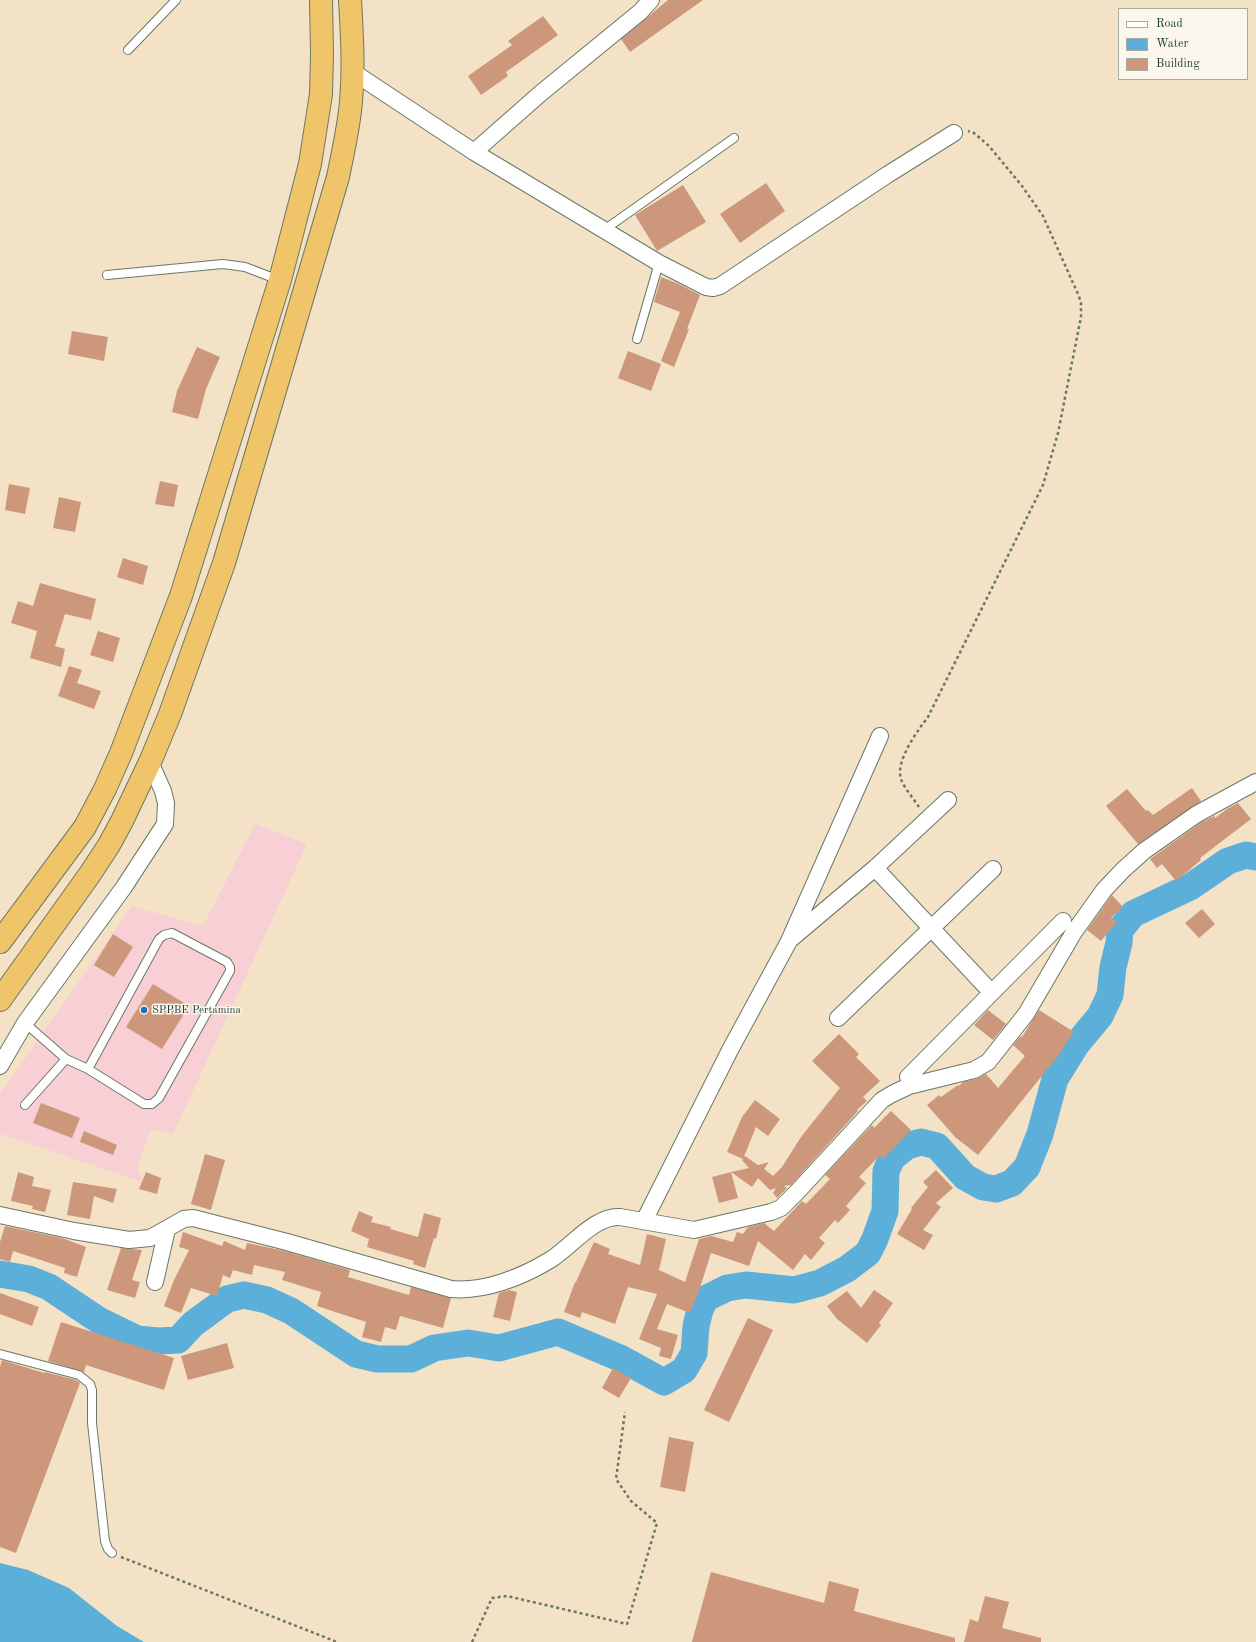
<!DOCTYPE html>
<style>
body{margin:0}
#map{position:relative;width:1256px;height:1642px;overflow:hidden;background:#f4e2c7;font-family:"Old Standard TT",serif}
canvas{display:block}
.legend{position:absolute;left:1118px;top:8px;width:130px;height:72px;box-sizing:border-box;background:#fbf7ec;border:1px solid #a3ada2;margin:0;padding:5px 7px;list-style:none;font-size:12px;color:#1f3d34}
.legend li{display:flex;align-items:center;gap:8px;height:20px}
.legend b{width:20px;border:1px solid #a3ada2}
</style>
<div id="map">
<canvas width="1256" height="1642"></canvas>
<ul class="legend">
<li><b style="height:5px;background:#fff"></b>Road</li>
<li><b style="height:11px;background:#5cafd8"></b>Water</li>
<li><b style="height:11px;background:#cc977b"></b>Building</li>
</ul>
</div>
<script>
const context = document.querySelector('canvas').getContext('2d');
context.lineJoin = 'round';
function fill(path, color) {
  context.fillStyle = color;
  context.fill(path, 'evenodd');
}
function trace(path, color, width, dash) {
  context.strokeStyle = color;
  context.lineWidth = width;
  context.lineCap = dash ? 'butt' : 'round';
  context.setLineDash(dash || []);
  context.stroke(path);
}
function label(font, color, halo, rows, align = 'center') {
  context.font = font + ' "Old Standard TT",serif';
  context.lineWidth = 3;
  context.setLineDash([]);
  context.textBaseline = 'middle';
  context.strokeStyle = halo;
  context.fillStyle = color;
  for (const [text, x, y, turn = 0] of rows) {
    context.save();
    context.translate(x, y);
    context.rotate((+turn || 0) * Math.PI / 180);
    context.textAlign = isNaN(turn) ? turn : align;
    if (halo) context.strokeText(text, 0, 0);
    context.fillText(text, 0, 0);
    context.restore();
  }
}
const built = new Path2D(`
 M255,824l52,20 -134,290 -22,-5 -14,38 6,15 -143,-48v-40l132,-188 71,20z`);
const water = new Path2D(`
 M0,1563l28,7 41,18 48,38 27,16h-144z`);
const river = new Path2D(`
 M0,1274l29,5 20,8 51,34 37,18 22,2 19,-1 15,-16 34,-25 17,-4 23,5 24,11 65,43 21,5h34l23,-11 34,-5 31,5 59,-16 64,27 42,23 20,-12 10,-17 2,-27 4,-16 5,-11 22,-11 19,-3 48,5 26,-7 27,-14 21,-16 7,-14 10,-28 1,-40 6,-13 15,-12 14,-4 16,4 28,31 18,10 13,2 16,-6 15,-16 13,-33 15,-55 21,-34 24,-29 10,-21 3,-28 6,-24 1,-13 13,-16 57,-27 38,-26 18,-6 10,2`);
const building = new Path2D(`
 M668,0h35l-73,52 -9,-13z
 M543,16l15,19 -52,37 2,4 -27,19 -13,-19 44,-31 -4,-4z
 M766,183l19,28 -45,32 -20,-29z
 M683,185l23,37 -49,29 -22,-36z
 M661,277l18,7 21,11 -13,34h2l-15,38 -13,-6 19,-49 -26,-10z
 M72,331l36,6 -4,24 -36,-7z
 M197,347l23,10 -14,32 -8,30 -26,-7 5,-21z
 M628,351l33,13 -10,27 -33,-13z
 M160,481l18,4 -4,22 -19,-3z
 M9,484l21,4 -5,26 -20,-4z
 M59,497l22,5 -6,30 -22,-4z
 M123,558l25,8 -5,19 -26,-8z
 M40,583l56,16 -5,21 -26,-6 -10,32 10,3 -4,18 -31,-9 7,-27 -26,-8 7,-22 15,5z
 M98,631l22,7 -7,24 -23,-7z
 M69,666l13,4 -5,13 24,8 -7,18 -36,-13z
 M1192,788l9,13 -63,43 -32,-38 21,-17 19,22 2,-1 5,5z
 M1238,803l13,16 -51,39 1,2 -25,21 -14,-17 -5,4 -7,-9 52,-37 12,-6 1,2 12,-9z
 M1112,895l11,12 -12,11 6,4 -16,19 -14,-11z
 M1202,909l13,15 -16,14 -14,-15z
 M113,934l20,13 -19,30 -20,-12z
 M153,984l36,22 -27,43 -36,-22z
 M988,1010l18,14 -13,16 -19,-15z
 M1039,1010l35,22 -16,24 -80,99 -23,-18 -28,-32 12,-10 2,2 17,-12 1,1 4,-4 13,-3 10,-5 12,14 27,-32 -12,-11 8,-9 1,1z
 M839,1034l20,20 -3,3 24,24 -17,16 4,4 -10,9 1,1 -67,74 -7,1 3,2 -10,10 -4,-5 3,-5 -6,2 -12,-12 -6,9 -21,-15 18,-4 -7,-8 3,-4 13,9 11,-3 -5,7 9,7 9,-9 19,-30 39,-49 -28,-27z
 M755,1100l25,19 -12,17 -12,-9 -13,32 -16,-7 15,-35z
 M41,1103l39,15 -8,20 -39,-15z
 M891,1111l20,19 -28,29 -3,-4 -21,22 7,6 -20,23 4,4 -12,13 -3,-3 -16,18 6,5 -14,17 -6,-6 -12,16 -35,-29 -9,25 -38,-13 -12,38 -9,22 -23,-9 -10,25 21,6 -7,24 -12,-3 2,-8 -22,-9 18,-45 -29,-7 -13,37 -33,-12 -2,6 -16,-6 11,-30h1l18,-40 16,7 -2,5 32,11 7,-31 19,5 -7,31 26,12 14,-43 12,-3 22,6 4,-10 6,2 5,-7 16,-4 10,8 28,-30 4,3 24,-25 -5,-4 47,-50 2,3z
 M84,1131l33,14 -4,10 -33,-13z
 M205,1154l20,6 -14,50 -20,-6z
 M936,1170l17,18 -17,15 5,4 -18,23 10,5 -9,15 -27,-16 15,-25 -1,-1 17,-21 -5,-5z
 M18,1172l16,5 -2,9 19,4 -6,22 -13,-3 1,-3 -22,-5z
 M146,1172l15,6 -4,16 -18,-5z
 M731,1172l7,26 -19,5 -7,-26z
 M73,1182l44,7 -4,14 -19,-7 -4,23 -23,-4z
 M359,1211l14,6 -2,5 20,5 -1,2 28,8 6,-24 17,5 -5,21 -2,-1 -9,30 -12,-4 1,-3 -47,-14 2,-8 -18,-8z
 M5,1226l57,12 24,9 -9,30 -13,-4 1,-5 -52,-17 -3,11 -10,-3v-17z
 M183,1232l39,14 2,-5 21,9 2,-7 38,8 65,19 -2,7 61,18 2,-8 40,11 -8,30 -43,-12 -4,14 -11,-3 -4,15 -19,-5 4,-15 -49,-16 4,-14 -39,-12 3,-8 -31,-7 -2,10 -19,-5 -3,8 -7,-3 -6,21 -26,-8 -10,25 -17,-7 10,-26 15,-30 -10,-3z
 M121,1248l21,2 -10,30 8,2 -5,16 -28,-8z
 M509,1290l8,2 -7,29 -17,-4 6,-24z
 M874,1290l19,13 -14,20 2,2 -14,18 -30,-24 -10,-13 20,-15 14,17z
 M0,1293l39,14 -7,19 -32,-12z
 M748,1318l25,12 -44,92 -25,-12z
 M61,1322l113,36 -10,32 -78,-25 -2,7 -36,-11z
 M227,1343l7,25 -46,12 -7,-24z
 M2,1360l42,13 1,-1 31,8 4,3 -64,170 -16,-6v-180z
 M613,1368l18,10 -12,20 -17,-10z
 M669,1437l25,5 -9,50 -25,-5z
 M711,1572l113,31 5,-22 30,8 -5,22 101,27v4h-263z
 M985,1596l24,6 -7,26 39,10v4h-77l6,-23 8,3z`);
const path = new Path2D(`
 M919,807c-5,-8 -15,-19 -18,-28 -6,-18 17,-49 27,-62l115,-232 15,-52 23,-116v-15l-3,-8 -35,-78 -21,-30 -33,-40 -15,-13 -6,-2
 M121,1557l216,85
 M472,1642l20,-44 15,-2 120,28 30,-101 -26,-22 -15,-22 9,-67`);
const lane = new Path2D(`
 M128,50l48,-50
 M604,230l130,-92
 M107,275l116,-11 22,3 34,13
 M637,339l22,-76
 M25,1023l41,36 22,10 56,35h8l7,-6 71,-127v-4l-3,-5 -55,-29 -8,2 -5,4 -71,130
 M25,1105l41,-46
 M0,1354l79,21 11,9 2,6v33l13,118 3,8 4,4`);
const street = new Path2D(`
 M353,72l121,80 185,111 47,24 7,1 7,-2 167,-111 67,-42
 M474,152l67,-59 99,-81 11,-12
 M875,868l116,124
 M792,938l83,-70 73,-68
 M838,1018l155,-149
 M0,1066l25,-43 99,-136 41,-63 1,-21 -3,-12 -13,-29
 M908,1077l155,-156
 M0,1215l74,16 55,9 21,-2 34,-19 9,-1 94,24 164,47c34,3 71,-12 99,-29 21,-13 45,-45 70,-43l74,13 77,-18 10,-4 16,-16 85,-92 10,-6 17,-8 65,-16 14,-8 38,-48 48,-82 30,-42 19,-20 21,-19 53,-37 59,-32
 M644,1221l86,-171 59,-109 91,-205
 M155,1282l12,-53`);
const highway = new Path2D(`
 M0,942l85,-115 20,-38 16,-36 60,-157 99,-316 30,-116 11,-70 1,-39 -1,-55
 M0,1000l90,-126 19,-29 13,-24 28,-59 20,-48 54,-151 114,-386c5,-25 11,-50 13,-76 3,-33 1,-67 -1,-101`);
const markers = [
 [144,1010,4,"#1f6fb2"]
];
const poiNames = [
 ["SPPBE Pertamina",152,1010]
];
fill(built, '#f7cfd4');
fill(water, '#5cafd8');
trace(river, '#5cafd8', 27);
fill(building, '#cc977b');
trace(lane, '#6a7767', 10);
trace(street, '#6a7767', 18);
trace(highway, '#6a7767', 24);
trace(path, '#6a7767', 2.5, [3, 3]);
trace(lane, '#fff', 8);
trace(street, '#fff', 16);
trace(highway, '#f0c469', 22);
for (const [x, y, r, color] of markers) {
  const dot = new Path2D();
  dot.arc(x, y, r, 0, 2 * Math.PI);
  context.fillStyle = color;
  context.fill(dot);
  trace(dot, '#fbf7ec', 1.5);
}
label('11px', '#1f3d34', '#fbf7ec', poiNames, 'left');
</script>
